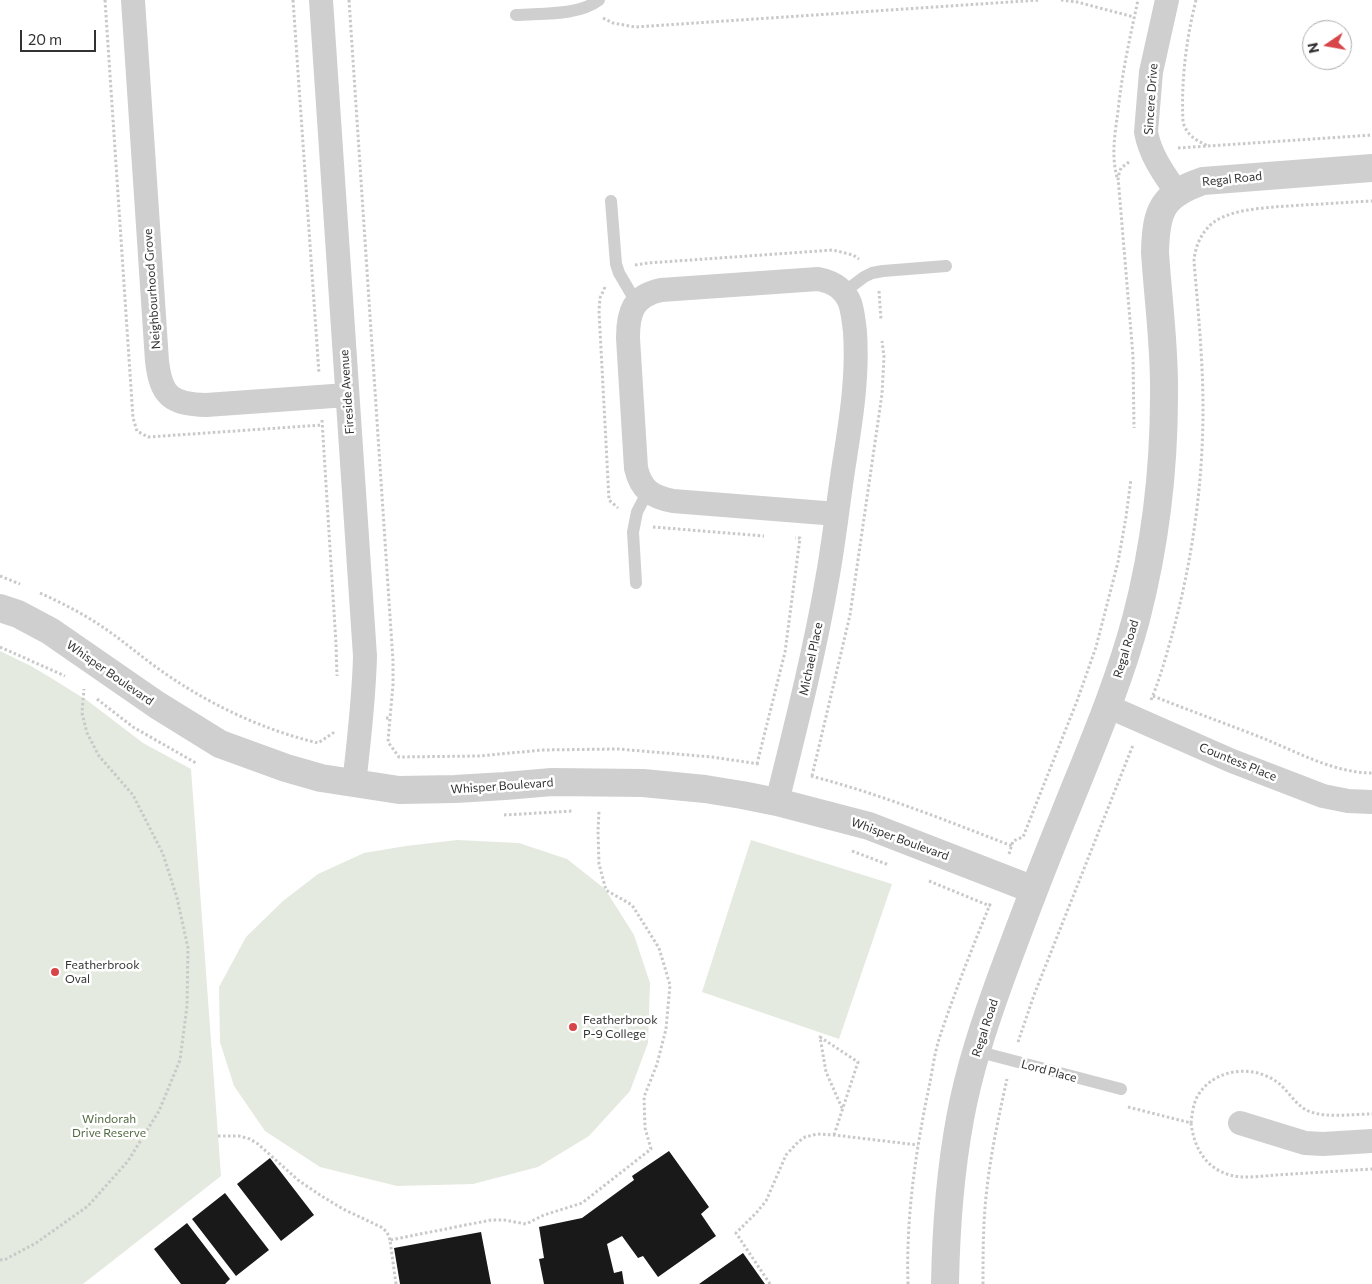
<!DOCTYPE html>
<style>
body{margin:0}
#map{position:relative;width:1372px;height:1284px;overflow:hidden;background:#fff;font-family:Commissioner,sans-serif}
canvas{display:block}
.north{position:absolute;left:1302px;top:20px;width:50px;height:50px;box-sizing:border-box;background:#fff;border:1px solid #adadad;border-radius:50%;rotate:258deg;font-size:14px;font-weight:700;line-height:20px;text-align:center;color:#323232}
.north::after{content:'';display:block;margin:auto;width:18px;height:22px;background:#d84549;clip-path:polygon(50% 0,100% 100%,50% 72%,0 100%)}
.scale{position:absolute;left:20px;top:30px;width:76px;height:22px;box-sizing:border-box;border:2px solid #323232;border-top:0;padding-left:6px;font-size:15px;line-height:18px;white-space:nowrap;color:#323232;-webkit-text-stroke:4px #fff;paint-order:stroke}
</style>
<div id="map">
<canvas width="1372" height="1284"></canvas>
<div class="north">N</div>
<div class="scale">20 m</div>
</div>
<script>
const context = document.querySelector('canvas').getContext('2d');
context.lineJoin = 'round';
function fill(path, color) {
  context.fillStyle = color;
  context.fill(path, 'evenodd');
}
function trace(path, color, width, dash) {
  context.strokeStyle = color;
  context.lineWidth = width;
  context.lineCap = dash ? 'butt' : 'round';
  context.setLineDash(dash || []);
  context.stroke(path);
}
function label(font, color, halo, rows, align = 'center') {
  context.font = font + ' Commissioner,sans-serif';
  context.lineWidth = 5;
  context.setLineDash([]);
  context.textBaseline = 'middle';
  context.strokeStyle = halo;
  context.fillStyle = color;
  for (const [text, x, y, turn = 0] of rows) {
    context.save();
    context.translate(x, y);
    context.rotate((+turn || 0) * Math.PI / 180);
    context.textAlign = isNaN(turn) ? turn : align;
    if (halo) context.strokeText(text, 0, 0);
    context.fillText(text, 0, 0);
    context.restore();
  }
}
const green = new Path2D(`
 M0,651l31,15 20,12 37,23 55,42 48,26 30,407 -138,108h-83z
 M457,840l62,3 48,16 38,30 29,46 16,48 -2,60 -18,48 -41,45 -51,31 -65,17 -76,2 -77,-19 -55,-36 -31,-45 -14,-44 -1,-55 27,-50 37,-36 35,-27 46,-21 42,-7z
 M751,840l141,44 -53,155 -137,-47z`);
const building = new Path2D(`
 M669,1151l40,56 -8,7 15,22 -58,41 -15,-21 -5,2 -16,-22 -15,8 7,29 8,-2 2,13h-80l-5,-25 5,-1 -5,-31 43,-9 52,-38 -2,-4z
 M270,1158l44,57 -33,26 -44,-57z
 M225,1193l44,57 -33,26 -44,-57z
 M187,1223l43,56 -5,5h-44l-27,-35z
 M481,1232l10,52h-91l-6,-36z
 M743,1253l22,31h-66z`);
const path = new Path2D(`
 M105,0l28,418 4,13 11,6 174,-12
 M293,0l26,374
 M349,0l44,661v24l-3,33
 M1061,0l16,2 57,15
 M1196,0c-10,40 -15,81 -13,122 4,14 13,18 25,24
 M603,18l10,5 22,4 405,-27
 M1178,148l194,-13
 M1129,162l-8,6 -3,9 15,179 1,72
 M1117,177c-6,-22 -2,-44 1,-66 4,-38 12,-74 20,-111
 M635,265l13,-2 185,-13 20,5 6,4
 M605,287l-5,11 -1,13 10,189 9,8
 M879,291l2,29
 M322,420l14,224 1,32
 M653,527l111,9
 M0,576l20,8
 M40,593c22,10 44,21 64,35 18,12 34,26 52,39 48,35 104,62 162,76l15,-10v-3
 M0,647l65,29
 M1153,696c35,14 71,27 107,41 35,14 74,36 112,36
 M97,699l36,28 63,36
 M1151,700c9,-21 15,-44 21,-65 20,-73 31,-150 31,-226 0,-49 -5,-99 -9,-148 1,-15 8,-30 20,-39 21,-15 65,-15 89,-17 23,-1 46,-3 69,-4
 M386,718h4l-2,24 11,15 80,-1 63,-6 76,-1 94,8 47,7
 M757,764l28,-112 15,-114h-5
 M811,776c69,18 134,44 201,70
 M812,776l38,-161 32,-221 2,-37 -2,-16
 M504,815l69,-4
 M852,851l37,14
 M1009,854l4,-13 10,-4 54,-136 19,-54 22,-85 8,-45 5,-38
 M929,881l61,25
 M1018,1042l16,-47 99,-250
 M1128,1107l63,16c3,24 14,45 39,52 14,4 31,1 46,0 32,-2 64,-4 96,-6
 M1191,1123c1,-8 2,-18 6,-26 15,-27 52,-33 77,-17 14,8 21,27 37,32 17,6 43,2 61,2
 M834,1135l24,-73 -38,-25 6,35 16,36
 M218,1136h21l11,3 8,5 40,36 22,15 23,14 38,18 6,5 3,8
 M0,1260l6,-1 30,-16 52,-37 40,-45 31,-50 21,-51 7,-54 1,-58 -11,-50 -14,-44 -30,-59 -34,-39 -12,-23 -5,-20 2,-24
 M396,1284l-6,-44 101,-20h13l22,4 18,-9 38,-12 69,-54 -6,-21 -1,-31 13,-33 9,-35 4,-44 -11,-37 -27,-43 -26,-15 -7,-26 -1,-33 1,-20
 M770,1284l-34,-51 21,-21 9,-11 20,-46 12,-13 7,-5 12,-3 17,1 84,10
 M908,1284c-2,-65 7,-129 20,-192 4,-18 6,-38 12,-56 15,-45 33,-90 51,-134
 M983,1284c0,-32 0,-64 4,-96 4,-36 12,-73 20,-109`);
const service = new Path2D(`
 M516,15c26,-2 62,1 83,-15
 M611,201l5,63 3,9 17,29
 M844,292l20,-15 8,-4 11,-2 63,-5
 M636,583l-3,-51 4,-20 11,-21
 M976,1051l145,38`);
const minor = new Path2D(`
 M133,0l24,361c4,35 14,43 49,44l141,-10
 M321,0l44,656c-1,43 -6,85 -11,128
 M1167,0l-16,72 -5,60c4,23 18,42 31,61
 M1107,706l125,55 91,35 25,5 24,1
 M777,802c18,-73 37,-147 50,-222 7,-38 11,-77 17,-116 7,-44 14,-87 11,-132 -1,-9 -2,-20 -5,-29 -6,-15 -17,-21 -32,-24l-157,11c-28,6 -33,22 -33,48l8,130c5,22 16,29 37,33l164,13
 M1240,1123l65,20 18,1 49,-3`);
const tertiary = new Path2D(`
 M0,608l18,6 32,17 107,74 63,39 66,24 35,10 78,12 56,-1 50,-3 47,-4 91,1 62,6 37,6 35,7 92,24 165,64
 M945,1284c1,-55 5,-111 15,-165 9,-50 25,-97 42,-144 20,-54 40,-107 62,-160 26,-65 54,-129 72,-196 19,-73 28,-147 28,-223 1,-48 -6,-96 -9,-144 1,-42 7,-57 48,-71l169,-13`);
const markers = [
 [55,972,5,"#d84549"],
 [573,1027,5,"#d84549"]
];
const streetNames = [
 ["Sincere Drive",1151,99,-86],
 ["Regal Road",1232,179,-6],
 ["Neighbourhood Grove",152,289,-94],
 ["Fireside Avenue",347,392,-94],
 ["Regal Road",1126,649,-73],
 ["Michael Place",811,659,-78],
 ["Whisper Boulevard",110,673,35],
 ["Countess Place",1238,762,22],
 ["Whisper Boulevard",502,786,-4],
 ["Whisper Boulevard",900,839,20],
 ["Regal Road",985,1028,-72],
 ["Lord Place",1049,1071,15]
];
const poiNames = [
 ["Featherbrook",65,965],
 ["Oval",65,979],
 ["Featherbrook",583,1020],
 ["P-9 College",583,1034]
];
const parkNames = [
 ["Windorah",109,1119],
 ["Drive Reserve",109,1133]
];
fill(green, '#e4eadf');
fill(building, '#191919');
trace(path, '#c9c9c9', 3, [2.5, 2.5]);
trace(service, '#cfcfcf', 12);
trace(minor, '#cfcfcf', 24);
trace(tertiary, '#cfcfcf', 28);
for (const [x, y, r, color] of markers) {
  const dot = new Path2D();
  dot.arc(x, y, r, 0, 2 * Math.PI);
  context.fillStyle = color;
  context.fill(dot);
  trace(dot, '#fff', 2);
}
label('12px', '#323232', '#fff', streetNames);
label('12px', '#323232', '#fff', poiNames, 'left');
label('12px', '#536b42', '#fff', parkNames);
</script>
